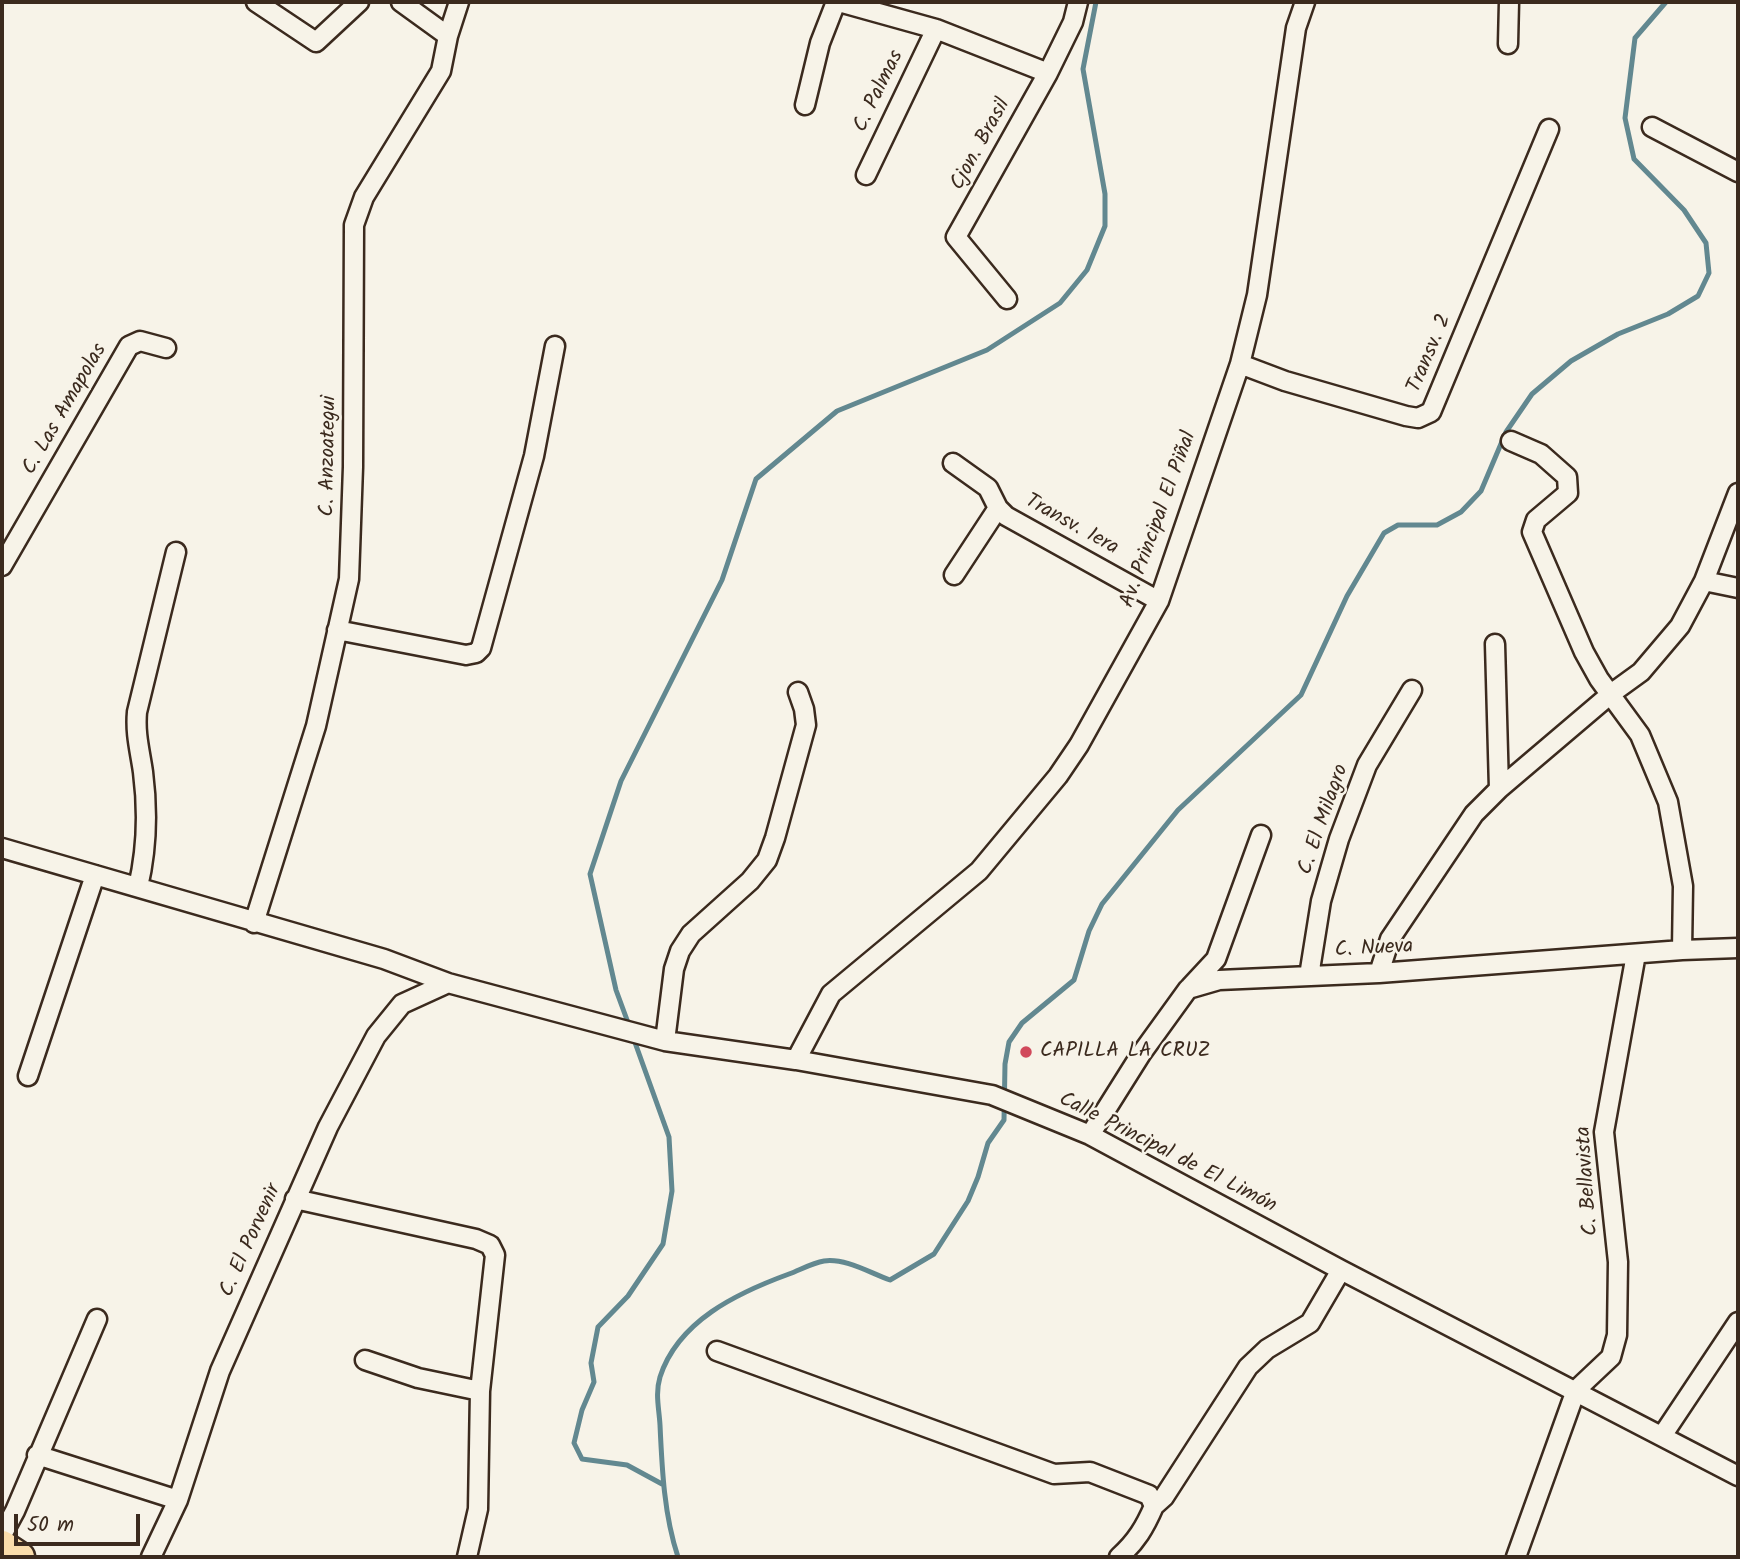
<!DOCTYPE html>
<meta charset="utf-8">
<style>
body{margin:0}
#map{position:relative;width:1740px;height:1559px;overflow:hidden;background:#f7f3e8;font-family:Kalam,sans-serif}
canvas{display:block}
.frame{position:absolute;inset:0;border:4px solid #3b2a1e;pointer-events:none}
.scale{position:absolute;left:14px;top:1514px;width:126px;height:32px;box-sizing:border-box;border:4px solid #3b2a1e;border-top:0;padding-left:9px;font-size:21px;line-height:24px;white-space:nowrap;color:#3b2a1e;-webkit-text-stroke:5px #f7f3e8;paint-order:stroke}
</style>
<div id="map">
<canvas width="1740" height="1559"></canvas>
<div class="frame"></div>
<div class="scale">50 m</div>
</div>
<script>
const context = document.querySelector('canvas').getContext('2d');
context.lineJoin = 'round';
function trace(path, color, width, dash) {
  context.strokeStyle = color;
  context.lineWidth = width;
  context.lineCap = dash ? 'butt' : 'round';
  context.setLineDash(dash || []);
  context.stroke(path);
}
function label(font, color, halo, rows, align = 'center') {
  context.font = font + ' Kalam,sans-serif';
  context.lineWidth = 5;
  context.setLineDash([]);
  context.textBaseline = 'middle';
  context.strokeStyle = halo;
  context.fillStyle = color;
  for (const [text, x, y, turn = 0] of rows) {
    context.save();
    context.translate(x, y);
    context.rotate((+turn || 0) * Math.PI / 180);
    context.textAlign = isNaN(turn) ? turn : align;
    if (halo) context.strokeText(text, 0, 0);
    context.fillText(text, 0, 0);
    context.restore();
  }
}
const stream = new Path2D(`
 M630,1028l-14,-38 -26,-116 31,-93 101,-201 34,-101 81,-68 150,-61 73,-47 27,-33 18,-44v-32l-22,-125 13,-67
 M633,1037l36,100 3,54 -9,53 -35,52 -30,31 -7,36 3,19 -12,28 -8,33 8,16 45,6 35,19
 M678,1557c-14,-42 -16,-88 -18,-132 -1,-17 -5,-31 0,-48 18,-56 77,-84 129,-103 11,-4 23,-11 35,-13 22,-3 46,12 66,19l44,-26 34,-53 10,-24 10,-34 16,-23 1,-56 4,-22 13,-19 52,-43 15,-49 13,-27 76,-94 123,-115 46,-99 37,-63 14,-8h39l24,-13 20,-21 25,-59 26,-38 39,-33 47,-27 50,-20 30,-18 11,-23 -3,-30 -22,-33 -50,-51 -9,-41 10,-80 31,-36`);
const street = new Path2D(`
 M256,2l60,40 43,-40
 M401,2l47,34
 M839,2l97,27 112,44
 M1508,44l1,-42
 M805,105l15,-62 16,-41
 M1652,127l86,45
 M866,175l70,-146
 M1007,299l-51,-62 92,-164 25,-51 5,-20
 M1240,364l45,17 121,35 12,2 13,-6 118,-283
 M1511,441l30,13 26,23 1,16 -32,27 -4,12 52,120 15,27 41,56 28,67 15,84 -1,64
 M953,463l35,25 10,20 8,8 153,85
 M2,566l127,-220 11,-5 26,7
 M954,575l44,-67
 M1704,581l34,7
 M337,630l129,25 10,-2 5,-5 53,-192 21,-110
 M1495,644l4,145
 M2,848l382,111 64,24 217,58 131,19 196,35 98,40 251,135 397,206
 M138,887c9,-38 10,-76 5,-115 -3,-21 -8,-38 -6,-60l39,-160
 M254,923l62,-197 33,-147 4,-112 1,-242 10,-28 77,-126 7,-35 11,-34
 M1379,973l11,-34 84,-125 25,-25 113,-96 29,-21 39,-46 24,-45 34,-88
 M1309,976l12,-75 18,-62 28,-74 45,-75
 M1190,987l26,-28 45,-124
 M665,1041l9,-72 6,-18 11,-17 59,-53 17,-21 8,-22 31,-113 -2,-16 -6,-17
 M796,1060l35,-66 148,-123 79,-95 21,-31 80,-144 81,-237 17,-69 39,-267 9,-26
 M28,1076l67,-201
 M1090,1135l51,-81 47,-65 31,-9 160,-7 303,-23 56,-2
 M295,1199l181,40 14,6 5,10 -15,136 -2,118 -11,48
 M717,1351l337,123 36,-2 59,23 5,11c-9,21 -18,36 -35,51
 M365,1360l53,18 62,13
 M1662,1436l76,-114
 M37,1455l141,45
 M1154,1506l10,-9 84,-130 19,-18 43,-26 31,-53
 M2,1535l13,-24 82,-192
 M151,1557l27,-57 42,-129 108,-244 48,-91 26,-32 46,-21
 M1516,1557l60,-167 35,-33 6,-22 1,-73 -14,-130 32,-178`);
const primary = new Path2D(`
 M2,1545l18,12`);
const markers = [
 [1026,1052,7,"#d1495b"]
];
const streetNames = [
 ["C. Palmas",880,92,-64],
 ["Cjon. Brasil",982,145,-61],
 ["Transv. 2",1431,354,-67],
 ["C. Las Amapolas",66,410,-60],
 ["C. Anzoategui",330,456,-89],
 ["Av. Principal El Piñal",1160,520,-70],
 ["Transv. 1era",1071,526,29],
 ["C. El Milagro",1325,820,-71],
 ["C. Nueva",1374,950,-3],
 ["Calle Principal de El Limón",1167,1154,27],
 ["C. Bellavista",1589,1181,-94],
 ["C. El Porvenir",252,1241,-66]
];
const poiNames = [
 ["CAPILLA LA CRUZ",1040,1052]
];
trace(stream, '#628890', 5);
trace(street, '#3b2a1e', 23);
trace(primary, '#3b2a1e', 33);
trace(street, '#f7f3e8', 18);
trace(primary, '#fbddab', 28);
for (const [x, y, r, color] of markers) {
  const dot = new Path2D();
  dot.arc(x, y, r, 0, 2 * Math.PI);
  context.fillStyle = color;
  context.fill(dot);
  trace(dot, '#f7f3e8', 2.5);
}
label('21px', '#3b2a1e', '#f7f3e8', streetNames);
label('21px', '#3b2a1e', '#f7f3e8', poiNames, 'left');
</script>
